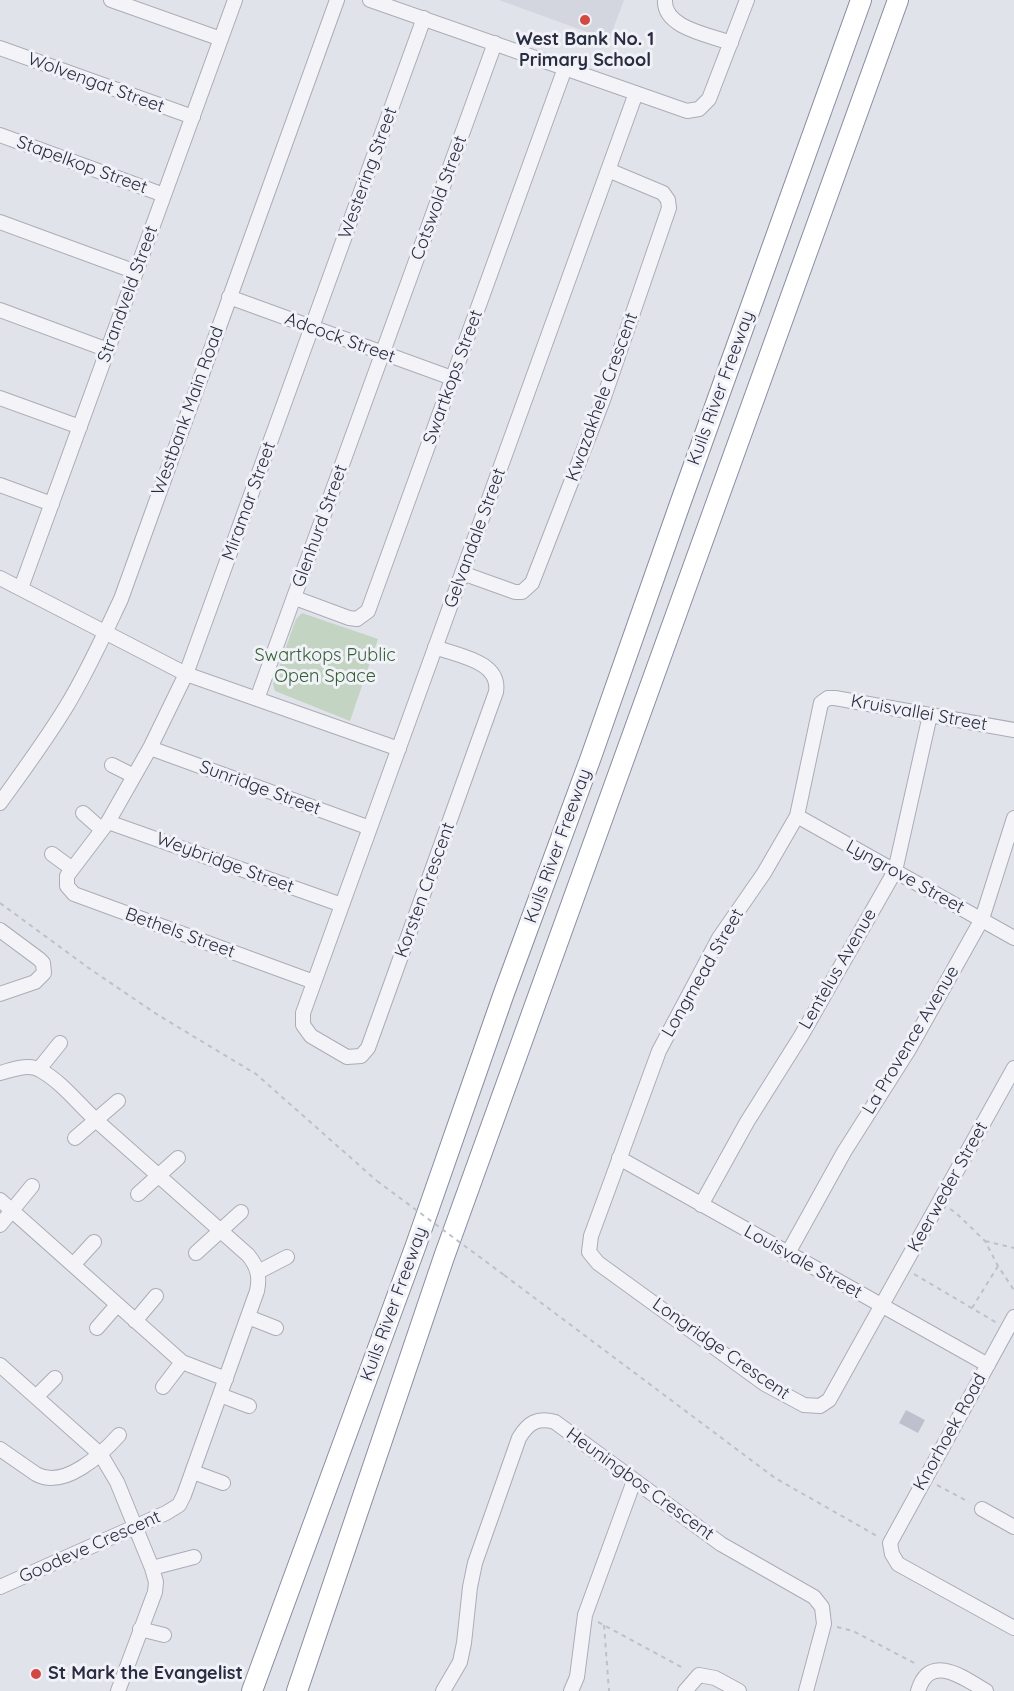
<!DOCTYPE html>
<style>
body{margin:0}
canvas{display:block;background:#e1e3ea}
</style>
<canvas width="1014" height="1691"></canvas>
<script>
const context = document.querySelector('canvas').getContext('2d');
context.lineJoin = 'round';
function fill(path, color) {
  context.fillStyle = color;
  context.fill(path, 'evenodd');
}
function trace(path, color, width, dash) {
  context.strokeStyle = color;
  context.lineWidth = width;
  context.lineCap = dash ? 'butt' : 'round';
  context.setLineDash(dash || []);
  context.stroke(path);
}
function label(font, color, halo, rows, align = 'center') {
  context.font = font + ' Quicksand,sans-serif';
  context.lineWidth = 6;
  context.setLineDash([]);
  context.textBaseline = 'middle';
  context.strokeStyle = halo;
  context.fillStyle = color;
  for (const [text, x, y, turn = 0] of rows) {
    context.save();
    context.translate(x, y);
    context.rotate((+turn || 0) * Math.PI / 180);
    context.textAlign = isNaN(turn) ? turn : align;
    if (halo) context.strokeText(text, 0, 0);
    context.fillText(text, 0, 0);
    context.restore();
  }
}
const built = new Path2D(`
 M499,0h125l-15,40z`);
const green = new Path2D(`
 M302,613l76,26 -28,82 -75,-30 -2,-7 23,-65z`);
const building = new Path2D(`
 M906,1410l19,10 -7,13 -19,-10z`);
const path = new Path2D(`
 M0,903l90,66 68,46 98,59 121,107
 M950,1209l5,3 30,29 13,25 16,24
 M985,1241l29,7
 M914,1274l83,49
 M504,1275l271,203 102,58
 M972,1308l26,-42
 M937,1485l32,17
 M598,1622l87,47
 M604,1625l5,66
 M837,1627l16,4 65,34`);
const minor = new Path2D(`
 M111,0l110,39
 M370,0l317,111 12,-2 10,-10 38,-99
 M665,0c-2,28 45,35 66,43
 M0,48l193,69
 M0,135l164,60
 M0,222l136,50
 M229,297l223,81
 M0,310l108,40
 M0,398l80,29
 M0,485l52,19
 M462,573l53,19h7l10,-9 71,-183 66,-192 -1,-8 -5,-7 -55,-23
 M0,578l186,96 213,75
 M21,588l214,-588
 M295,598l54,20 8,1 11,-8 197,-543
 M435,647c23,9 66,14 61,45l-128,356 -7,8 -14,1 -36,-21 -8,-11v-12l39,-108 294,-812
 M257,699l238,-656
 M1014,730l-179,-32h-7l-7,5 -24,113 -33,57 -45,65 -60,113 -68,185 -2,16 9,11 167,121 39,21 16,1 9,-6 185,-332
 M150,748l220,80
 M112,765l22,11
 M0,803c23,-32 46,-63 66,-96 21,-34 38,-72 55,-108l216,-599
 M83,813l18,16
 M797,816l217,122
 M108,822l234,83
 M52,854l19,14
 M0,930l39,29 4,4 1,10 -9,9 -35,12
 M314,982l-240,-88 -7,-8v-10l41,-54 42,-74 36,-74 238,-656
 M39,1069l21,-26
 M0,1073c12,-3 28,-10 40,-3 22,12 39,35 58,52 50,44 100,89 150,133 10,12 12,22 9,36l-73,204 -5,10 -13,8 -166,74
 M75,1138l43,-37
 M619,1158l369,207
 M138,1194l40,-36
 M0,1200l182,162 44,17
 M701,1205l46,-83 54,-86 94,-165 35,-156
 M0,1225l32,-39
 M196,1253l45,-41
 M788,1253l56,-101 64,-101 74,-132 32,-101
 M73,1265l21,-23
 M258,1272l29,-15
 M248,1317l28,11
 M1014,1317l-124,226 2,11 6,10 116,64
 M135,1321l21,-25
 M97,1328l20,-23
 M0,1365l101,90 16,27 35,86 4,14 -1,10 -37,99
 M163,1387l19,-25
 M220,1395l29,11
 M36,1397l19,-19
 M0,1449l36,25c28,16 66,-20 83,-39
 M193,1472l30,11
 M982,1509l32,18
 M152,1568l42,-11
 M140,1629l24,6
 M443,1691l17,-29 4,-19 6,-56 5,-24 44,-125c9,-15 18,-21 36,-16l166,122 93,53 8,10 2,17 -18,67
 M571,1691l6,-14 8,-62 49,-134
 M685,1691l14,-16 16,3 24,13
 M918,1691c12,-39 46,-13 68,0`);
const highway = new Path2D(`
 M252,1691l164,-446 88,-252 87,-236 90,-256 180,-501
 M297,1691l147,-434 454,-1257`);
const pathBridge = new Path2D(`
 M377,1181l127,94`);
const markers = [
 [585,20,6,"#d24843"],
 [36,1674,6,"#d24843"]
];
const poiNames = [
 ["West Bank No. 1",585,40],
 ["Primary School",585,61],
 ["St Mark the Evangelist",48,1674,"left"]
];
const streetNames = [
 ["Wolvengat Street",96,83,20],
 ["Stapelkop Street",82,165,20],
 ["Westering Street",368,173,-70],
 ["Cotswold Street",439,198,-70],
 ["Strandveld Street",128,294,-70],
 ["Adcock Street",340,338,20],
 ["Swartkops Street",453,377,-70],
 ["Kuils River Freeway",721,388,-70],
 ["Kwazakhele Crescent",602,397,-70],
 ["Westbank Main Road",188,411,-70],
 ["Miramar Street",249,501,-70],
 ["Glenhurd Street",320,526,-70],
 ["Gelvandale Street",475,538,-70],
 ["Kruisvallei Street",919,713,10],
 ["Sunridge Street",260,788,20],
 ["Kuils River Freeway",558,846,-70],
 ["Weybridge Street",225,863,20],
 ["Lyngrove Street",905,877,29],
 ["Korsten Crescent",425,890,-70],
 ["Bethels Street",180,933,20],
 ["Lentelus Avenue",838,969,-60],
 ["Longmead Street",703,973,-60],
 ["La Provence Avenue",911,1040,-59],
 ["Keerweder Street",948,1187,-61],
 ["Louisvale Street",803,1262,29],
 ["Kuils River Freeway",394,1304,-70],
 ["Longridge Crescent",721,1349,35],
 ["Knorhoek Road",950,1432,-61],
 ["Heuningbos Crescent",640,1484,36],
 ["Goodeve Crescent",90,1547,-24]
];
const parkNames = [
 ["Swartkops Public",325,656],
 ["Open Space",325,677]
];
fill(built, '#d3d5df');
fill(green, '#c3d4c2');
fill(building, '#bec1cd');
trace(minor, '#aaacb8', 16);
trace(highway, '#888da1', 22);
trace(path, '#bfc0c9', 2, [4.5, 4.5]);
trace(minor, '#f4f4f8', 14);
trace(highway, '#fff', 20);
trace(pathBridge, '#bfc0c9', 2, [4.5, 4.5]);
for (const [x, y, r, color] of markers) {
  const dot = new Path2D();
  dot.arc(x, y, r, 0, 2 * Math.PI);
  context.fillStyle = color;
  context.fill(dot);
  trace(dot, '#f1f2f7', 2);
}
label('bold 18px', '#292d42', '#f1f2f7', poiNames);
label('18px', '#292d42', '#f1f2f7', streetNames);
label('18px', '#355e36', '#f1f2f7', parkNames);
</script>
